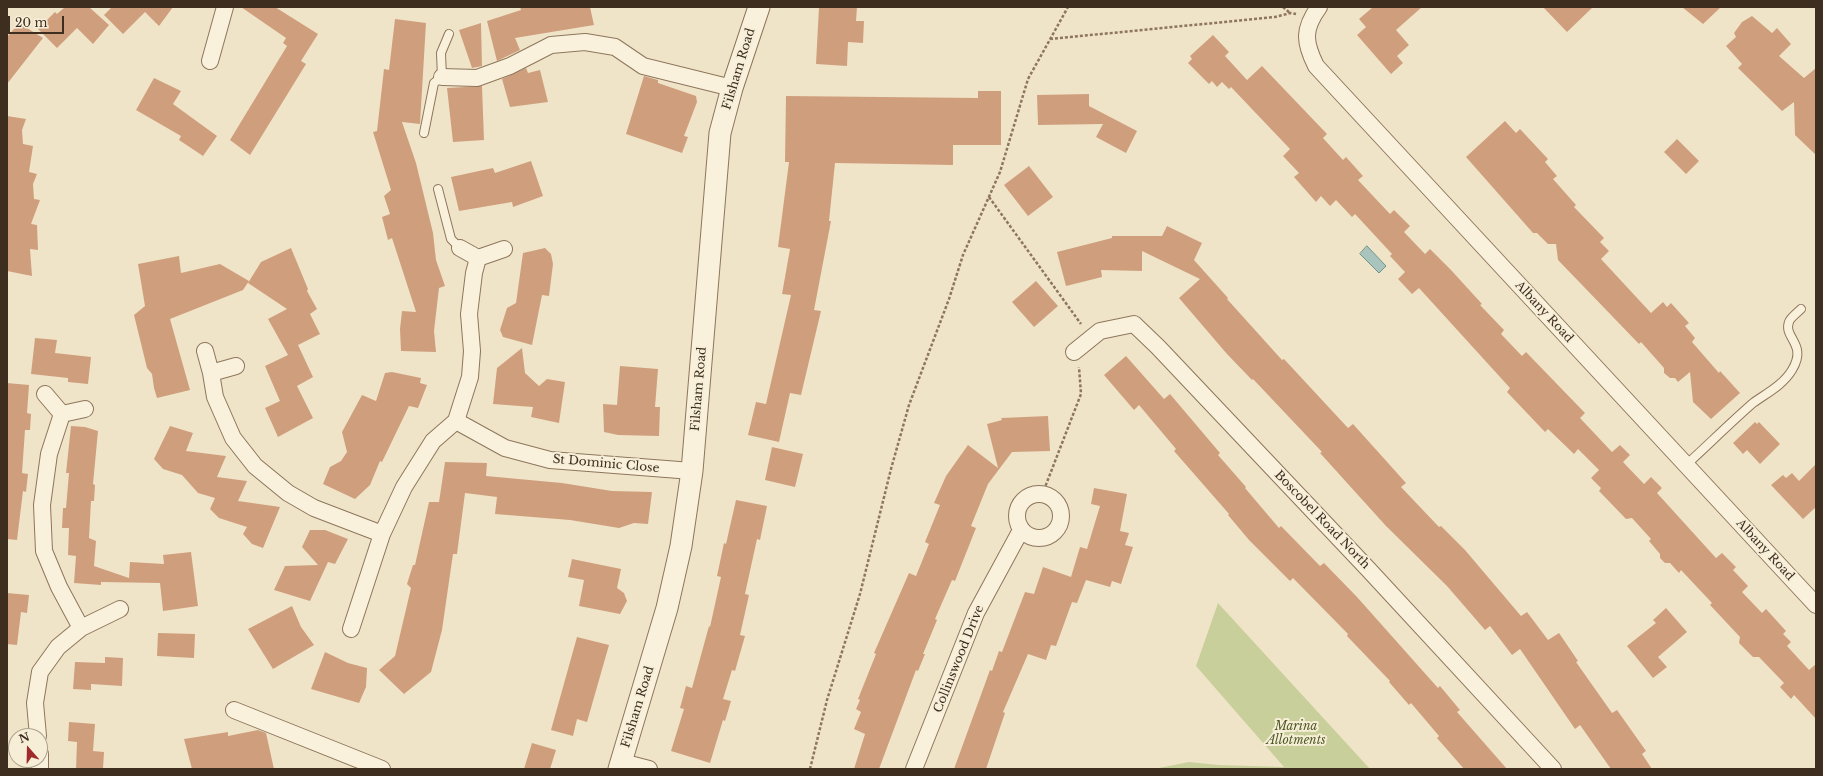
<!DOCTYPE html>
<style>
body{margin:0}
#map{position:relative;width:1823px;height:776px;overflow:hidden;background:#f0e4c8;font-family:"Libre Baskerville",serif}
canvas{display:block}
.frame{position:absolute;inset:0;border:8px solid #3d2e20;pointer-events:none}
.north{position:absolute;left:8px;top:728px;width:40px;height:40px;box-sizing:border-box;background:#f7eed8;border:1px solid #ada18e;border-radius:50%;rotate:340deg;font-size:11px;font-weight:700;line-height:16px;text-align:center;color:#3d2e20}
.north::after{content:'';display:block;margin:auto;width:14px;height:18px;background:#9e2a2b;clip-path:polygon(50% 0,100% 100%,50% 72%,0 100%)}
.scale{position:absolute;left:8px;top:16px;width:56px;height:18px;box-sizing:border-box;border:2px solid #3d2e20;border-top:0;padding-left:5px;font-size:12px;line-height:14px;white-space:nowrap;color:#3d2e20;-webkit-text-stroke:3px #f7eed8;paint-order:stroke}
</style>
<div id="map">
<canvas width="1823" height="776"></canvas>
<div class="frame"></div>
<div class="north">N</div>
<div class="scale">20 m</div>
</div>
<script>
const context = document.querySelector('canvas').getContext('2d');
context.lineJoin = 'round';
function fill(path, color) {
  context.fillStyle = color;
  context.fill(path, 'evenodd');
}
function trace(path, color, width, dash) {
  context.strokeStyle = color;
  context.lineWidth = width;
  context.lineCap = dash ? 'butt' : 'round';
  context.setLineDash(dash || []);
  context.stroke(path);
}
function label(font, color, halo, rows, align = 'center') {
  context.font = font + ' "Libre Baskerville",serif';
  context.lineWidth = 4;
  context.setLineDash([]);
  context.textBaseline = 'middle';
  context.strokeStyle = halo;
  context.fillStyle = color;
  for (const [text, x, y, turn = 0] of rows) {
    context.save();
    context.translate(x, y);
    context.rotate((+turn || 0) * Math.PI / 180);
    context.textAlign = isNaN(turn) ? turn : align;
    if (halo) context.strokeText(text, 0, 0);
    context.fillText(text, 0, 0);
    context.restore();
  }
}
const green = new Path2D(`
 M1218,603l152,166h-216l35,-7 29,3 66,2 -88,-101z`);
const water = new Path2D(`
 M1367,246l19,20 -7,7 -19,-19z`);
const building = new Path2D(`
 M65,7h24l20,18 -16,19 -16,-16 -20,20 -19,-19 17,-17 2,2z
 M112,7h61l-14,19 -14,-14 -22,22 -19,-19z
 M241,7h34l43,27 -17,27 5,3 -56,91 -20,-15 57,-94 -4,-3 3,-5z
 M520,7h70l4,18 -79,13 5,12 -23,11 -10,-40 34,-11z
 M819,7h38l-1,14h8l-1,22 -15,-1 -1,24 -31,-2z
 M1373,7h49l-26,23 13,15 -12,11 6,7 -12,11 -34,-39 9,-8 -7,-8z
 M1543,7h50l-26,25z
 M1682,7h39l-18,17z
 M1752,16l20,17 5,-5 14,16 -12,12 25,22 12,-10v87l-21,-20 -1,-33 -12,9 -44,-43 4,-4 -16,-18 10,-9 -2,-4 8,-11z
 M395,19l31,4 -6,101 -18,-2 14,41 17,70 3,27 9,26 -6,2 -5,43 2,21 -35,-1 -1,-22 2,-18 14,1 -24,-74 -4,2 -6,-23 8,-3 -6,-18 7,-6 -18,-58 4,-1 7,-62 5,1z
 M19,23l24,15 -36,46v-47z
 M481,23l1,43 -10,2 -13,-38z
 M1213,35l16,17 -4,4 22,24 15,-14 65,68 -4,4 20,22 3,-3 17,19 -5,4 32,34 4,-4 16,16 -6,6 21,22 5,-5 21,21 31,34 -2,1 24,25 -3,4 21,22 4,-4 59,61 -5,5 32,34 8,-7 10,10 -7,7 21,22 7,-7 11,11 -5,5 59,65 6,-5 14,14 -3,3 15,16 -6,6 20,21 4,-4 20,22 -3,3 8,8 -4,4 22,24 7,-6v55l-22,-24 -3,4 -11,-12 4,-4 -25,-26h-6l-14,-14 1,-6 -30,-32 2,-2 -31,-33 -2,3 -9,-10h-5l-5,-5v-4l-11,-13 2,-2 -19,-21 -6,1 -27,-28 2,-3 -10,-10 8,-8 -21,-21 -4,5 -26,-25 -3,3 -38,-40 3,-4 -91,-100 -7,6 -14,-15 7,-7 -15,-16 2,-2 -37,-40 -3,3 -16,-17 -6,6 -9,-10 -5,6 -22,-25 5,-4 -16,-17 7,-7 -59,-62 -2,2 -7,-7 -5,5 -5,-6 -3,3 -21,-21 4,-4 -2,-3z
 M526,68l2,5 12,-3 8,32 -38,5 -8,-28z
 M644,76l14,4v3l38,13 1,6 -13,34 4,1 -6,16 -56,-19z
 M154,78l27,13 -8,13 44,32 -14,20 -24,-16 2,-4 -45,-26z
 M482,86l2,54 -31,2 -6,-54z
 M978,91h23v54h-48v20l-118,-2 -6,58h2l-17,89 7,1 -20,84 -11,-2 -11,49 -31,-7 8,-33 10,2 25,-109 -9,-1 8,-45 -12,-2 11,-85h-4l1,-66 192,2z
 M1089,94v12l48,25 -11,22 -30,-16 7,-13 -65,1 -1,-30z
 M7,116l19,3 -4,11 1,14 10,2 -4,26 8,2 -4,10 1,15 6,1 -9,24 6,1 1,25 -8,-1 2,27 -25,-5z
 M1505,121l11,12 4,-4 28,30 -3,3 12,14 -4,3 23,26 -2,2 30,31 -4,4 9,9 -8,8 50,54 12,-11 4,5 4,-4 18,20 -4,3 10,12 -3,4 27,31 1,-2 20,22 -29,26 -18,-17 -3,-30 -12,10 -3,-4h-5l-6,-5v-5l-23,-26 -2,2 -81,-84 -2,-16h-8l-11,-11h-4l-67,-76z
 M1677,139l22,22 -13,13 -22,-22z
 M531,161l12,35 -30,11 -1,-5 -53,9 -8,-34 42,-9 2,5z
 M1029,166l24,31 -25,19 -24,-31z
 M1167,226l35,17 -8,17 34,38 -1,1 55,61 2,-1 64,69 5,-4 53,59 -5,4 38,40 2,-1 24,24 56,66 6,-4 21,28 11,-7 19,28 -2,1 36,51 5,-3 29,41 -4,3 10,15h-41l-31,-44 -5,4 -55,-80 -8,6 -22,-29 -5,4 -38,-44 -61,-60 -66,-73 2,-1 -69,-73 -1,1 -25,-26 -48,-56 21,-19 -58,-28v20l-41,-1 1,7 -36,9 -9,-34 55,-14v-2h50z
 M291,248l17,41 -1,2 10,18 -7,5 10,20 -22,11 15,32 -16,9 16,32 -35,19 -13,-29 15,-7 -15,-35 23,-11 -20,-36 19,-10 -39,-26 13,-21z
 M545,248l6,6 2,10 -4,32 -7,-1 -10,50 -29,-8 -3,-7 7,-22 9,-5 7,-50z
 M179,256l2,17 39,-9 29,17 -6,9 -73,29 20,71 -33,8 -3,-10 -2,-14 -5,-6 -13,-53 11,-9 -7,-42z
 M1036,281l22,25 -24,21 -22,-25z
 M35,338l22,2 -2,13 36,4 -3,27 -20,-2v-4l-37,-4z
 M522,348l3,25 14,13 8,-7 18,3 -6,41 -28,-6 2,-10 -40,-3 4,-36z
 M1126,356l38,43 6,-5 50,59 -2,2 28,32 -1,1 34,40 2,-2 39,40 4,-3 33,34 81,91 2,-2 20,24 -3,2 50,57h-43l-27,-31 2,-2 -28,-33 -2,2 -20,-23 1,-1 -43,-45 1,-2 -55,-56 -3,3 -41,-41 -21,-25 1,-1 -55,-63 2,-2 -37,-44 -5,5 -30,-35z
 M620,366l38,3 -3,38h5l-1,29 -41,-1 -14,-3 -1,-28 14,1z
 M392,372l29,6 -1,5 7,2 -9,23 -9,-2 -27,56 -2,-1 -10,24 -15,14 -32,-15 7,-17 11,-6 6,-9 -5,-20 20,-37 14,6 9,-28z
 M7,383l22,2 -2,28 4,1 -1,16h-5l-3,43 6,1 -2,18 -3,-1 -6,49 -10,-1z
 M1048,416l2,35 -38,1 -24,32 -17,42 5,2 -21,53 -3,-1 -17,39 2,1 -14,34h2l-7,17 -2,-1 -37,99h-25l11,-35 -11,-5 7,-17 -5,-3 4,-9 -2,-1 18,-45 -2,-1 35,-80 7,3 13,-32 -4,-2 15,-37 -6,-2 12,-27 22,-31 30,23 -11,-44 15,-4 -1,-2z
 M1755,422l2,2 2,-2 21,22 -20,20 -13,-14 -4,4 -10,-11z
 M71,426l14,1 13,4 -5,53 2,1 -1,16h-3l-2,37 7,3 -2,25 35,12 1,-16 34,2 -1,-9 28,-3 7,54 -35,5 -3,-28 -59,-1v3l-27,-2 2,-27 -8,-1 1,-27h-7l1,-20h3l3,-35h-3z
 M170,426l23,7 -7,18 40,5 -9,21 30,4 -9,20 42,6 -17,41 -11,-4 -9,-10 4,-7 -28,-9 -9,-9 5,-11 -17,-5 -16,-18 -19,-6 -9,-10z
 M772,447l31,7 -8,33 -30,-7z
 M445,462l42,1 -1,13 76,7 50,8 40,1 -4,32 -14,-1 -15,5 -49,-8 -75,-6 2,-17 -32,-4 -8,61h-4l-11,76 -11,42 -27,22 -25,-24 16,-14 16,-68 -4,-4 6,-19h2l14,-63h10z
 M1816,464v43l-13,12 -32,-34 12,-10 3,3 6,-5 7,8z
 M1094,488l33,6 -7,37 9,2 -4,12 8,2 -12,37 -9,-3 -2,6 -24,-7 -9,23 -5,-1 -16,44 -5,-1 -5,15 -18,-6 -25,58 2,1 -19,56h-32l36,-99 2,1 7,-20 3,1 23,-60 9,2 9,-27 28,10 9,-30 7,2 13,-43 -9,-2z
 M736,500l31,6 -7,34 -3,-1 -12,55 4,1 -9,40 5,1 -10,35 -3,-1 -9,29 8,2 -6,20 -2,-1 -13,43 -39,-12 13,-42 -4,-1 6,-22 6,2 17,-62 1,1 11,-50 -4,-1 7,-33 2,1z
 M310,530h15l23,9 -13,25 -7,-2 -18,39 -36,-11 11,-24 33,-1 -16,-18z
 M572,559l49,10 -4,19 7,5 3,8 -7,13 -41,-8 5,-26 -16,-3z
 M7,593l22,2 -2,18 -6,-1 -4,33 -10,-1z
 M292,606l9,21 13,18 -41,24 -25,-40z
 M1666,608l21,24 -29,25 9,10 -14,11 -26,-32 29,-23 -3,-3z
 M158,633l37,1 -1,24 -37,-2z
 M577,637l32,8 -22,77 -10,-3 -4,17 -22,-6z
 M325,652l23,11 19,5 -1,19 -7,16 -48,-14z
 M105,657l18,1 -1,28 -31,-2v6l-18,-1 2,-27 30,1z
 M69,722l26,2 -2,27 11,1 -1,17h-27l1,-27 -9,-1z
 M258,730l8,3 8,36h-82l-8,-30 44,-7v4z
 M532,743l24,7 -6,19h-26z`);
const path = new Path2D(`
 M1283,7l7,6
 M1050,39l225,-22 16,-4 5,1
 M989,197l92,127
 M1042,495l39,-101 -2,-27
 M810,769l17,-69 33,-106 31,-125 18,-64 40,-106 14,-44 37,-83 28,-93 40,-72`);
const service = new Path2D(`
 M424,133l10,-50 8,-6 -1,-24 8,-19
 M438,189l13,50 9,9
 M1686,465c22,-20 44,-42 67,-62 14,-10 30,-18 39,-33 16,-26 -9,-32 -3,-48 1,-4 8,-9 12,-13`);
const minor = new Path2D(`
 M1319,7c-16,22 -15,35 -3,59l500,539
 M210,61l15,-54
 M442,77l35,1 33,-12 41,-21 34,-3 30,5 28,19 89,22
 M460,248l18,10
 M205,351l6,22 4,24 18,41 22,28 33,27 26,15 68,26
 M1074,352l26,-21 34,-7 24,23 211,223 184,199
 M211,373l25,-7
 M45,394l17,20 -13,40 -7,51 2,46 15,36 22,41
 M62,414l23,-5
 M456,421l49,27 45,12 142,11
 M1017 516a22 22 0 1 1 44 0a22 22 0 1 1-44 0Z
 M351,629l31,-95 22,-47 29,-46 23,-20 14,-44 2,-26 -3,-37 5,-41 4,-15 26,-9
 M234,710l148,59
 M38,736l-3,-33 5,-31 18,-25 23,-19 39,-19
 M40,754v15
 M622,762l27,7
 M914,769l62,-156 45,-83`);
const tertiary = new Path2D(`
 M619,769l48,-161 14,-62 11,-75 28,-338 12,-45 27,-81`);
const streetNames = [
 ["Filsham Road",739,69,-73],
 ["Albany Road",1544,312,47],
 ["Filsham Road",699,389,-85],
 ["St Dominic Close",606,464,5],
 ["Boscobel Road North",1322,520,46],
 ["Albany Road",1765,550,47],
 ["Collinswood Drive",959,659,-68],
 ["Filsham Road",638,707,-73]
];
const parkNames = [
 ["Marina",1296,727],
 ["Allotments",1296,741]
];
fill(green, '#c9cf9b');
fill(water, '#a9c4bc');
trace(water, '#6f938a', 1);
fill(building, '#cf9f7d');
trace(service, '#8d765c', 10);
trace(minor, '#8d765c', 18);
trace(tertiary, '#8d765c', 23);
trace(path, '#8d765c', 2.5, [3, 2]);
trace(service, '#faf1dc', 8);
trace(minor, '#faf1dc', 16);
trace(tertiary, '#faf1dc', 21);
label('12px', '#3d2e20', '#f7eed8', streetNames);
label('italic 12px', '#4d5a26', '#f7eed8', parkNames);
</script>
